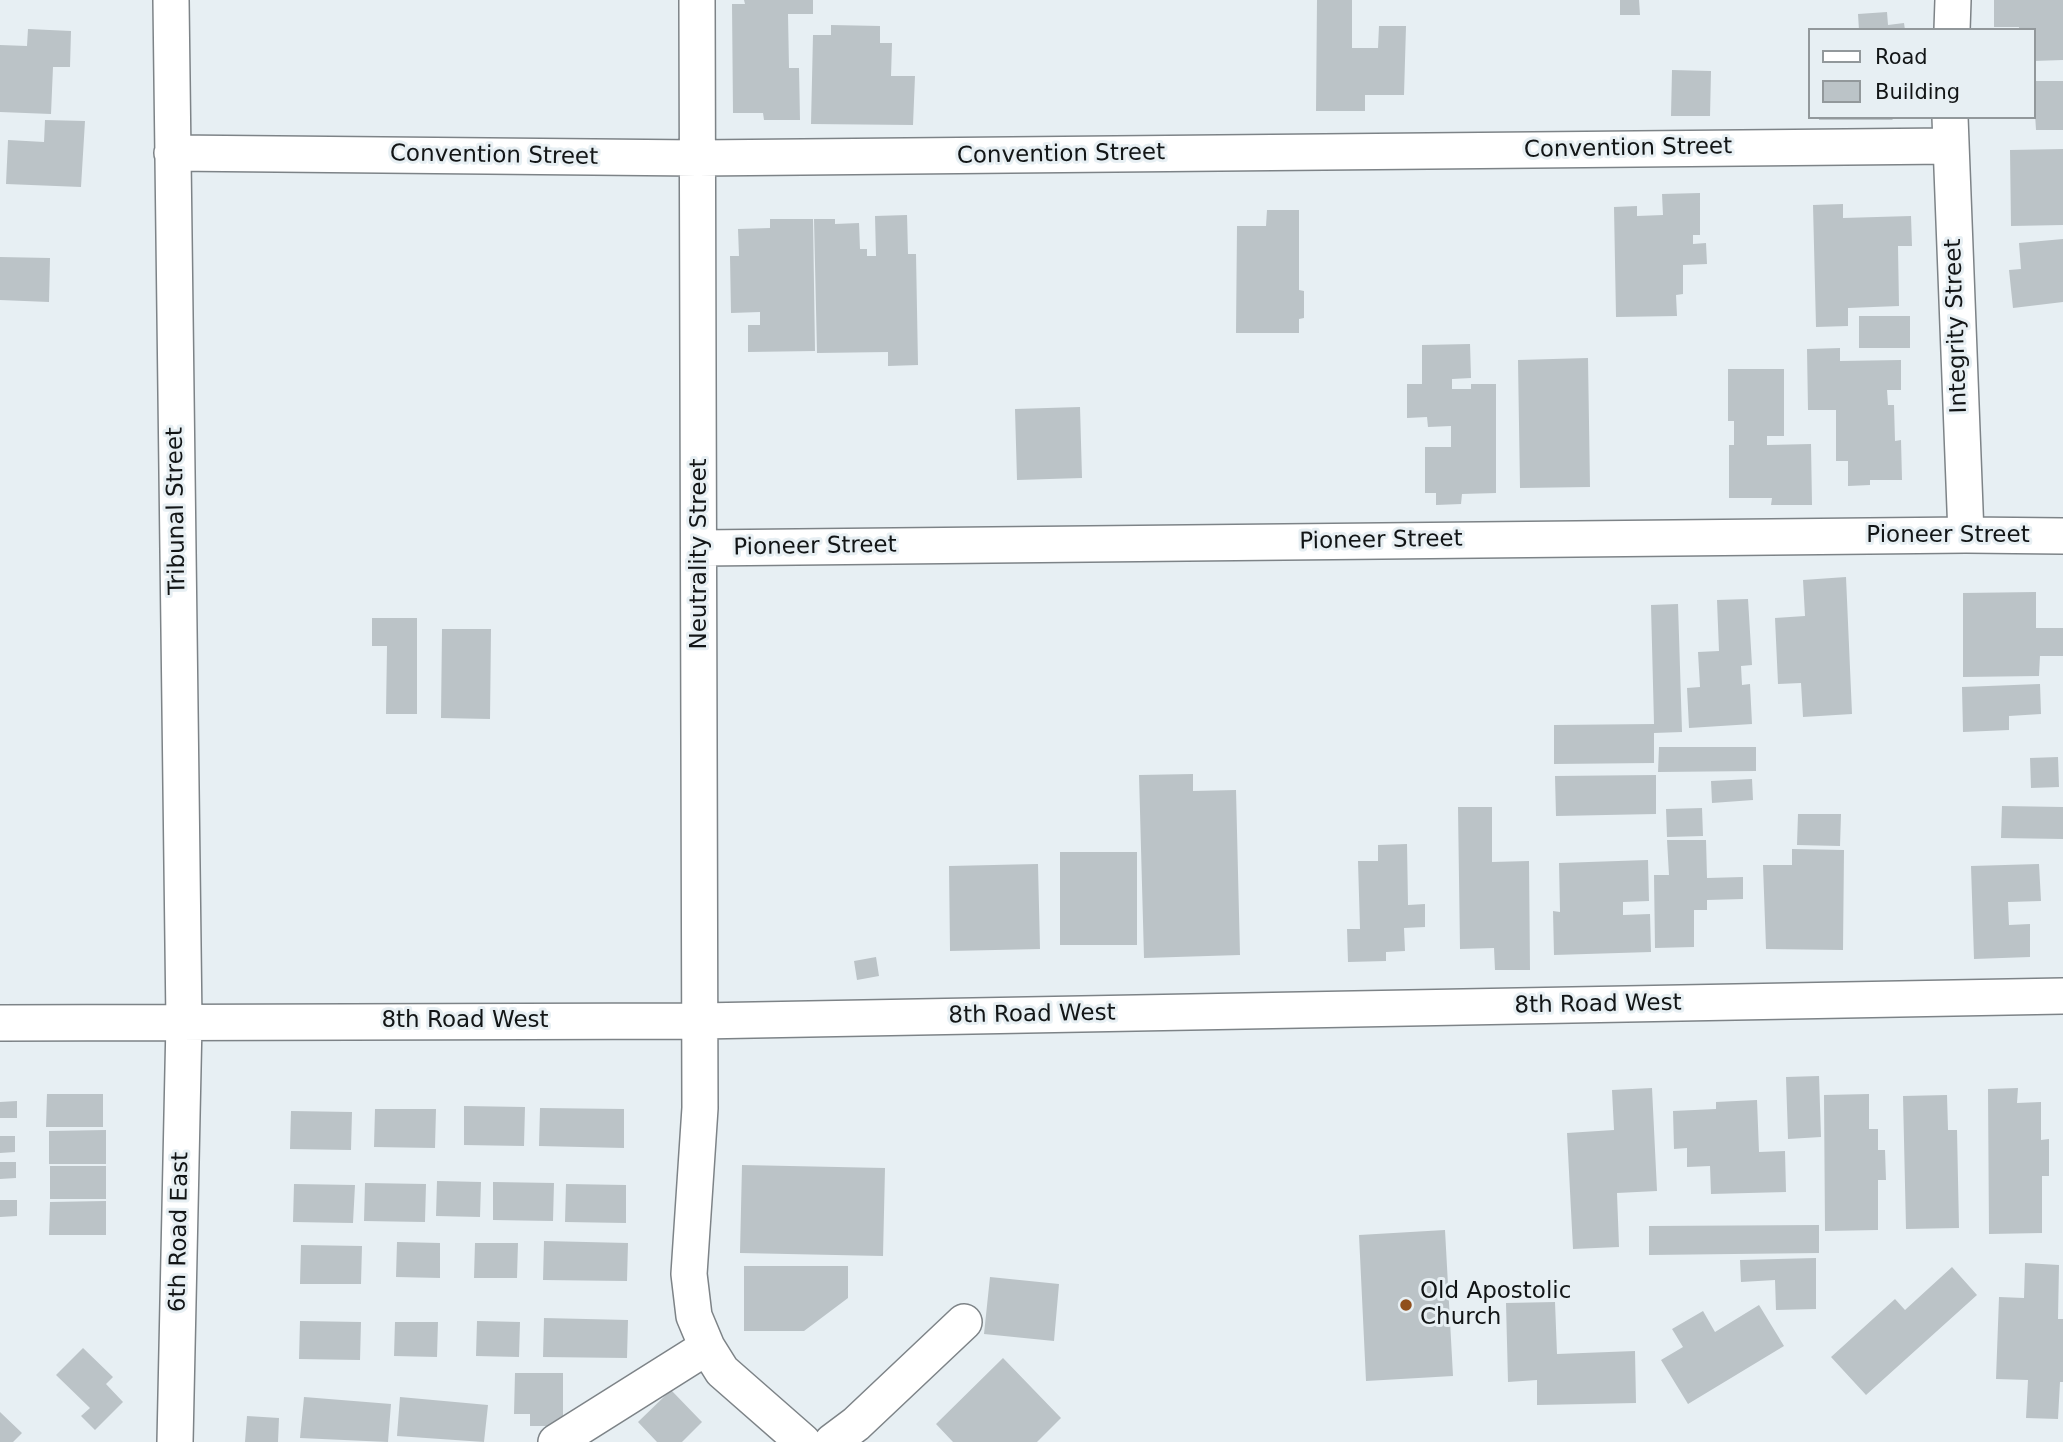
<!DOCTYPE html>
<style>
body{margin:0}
#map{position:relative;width:2063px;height:1442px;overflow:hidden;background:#e7eff3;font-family:"DejaVu Sans",sans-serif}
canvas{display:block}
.legend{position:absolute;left:1808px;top:28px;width:228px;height:91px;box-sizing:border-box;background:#e7eff3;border:2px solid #92989b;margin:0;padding:9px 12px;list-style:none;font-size:21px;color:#121516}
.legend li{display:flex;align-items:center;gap:14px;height:35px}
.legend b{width:35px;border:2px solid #92989b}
</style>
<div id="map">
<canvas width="2063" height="1442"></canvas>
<ul class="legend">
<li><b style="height:9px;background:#fff"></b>Road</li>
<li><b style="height:19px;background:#bbc3c7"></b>Building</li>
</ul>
</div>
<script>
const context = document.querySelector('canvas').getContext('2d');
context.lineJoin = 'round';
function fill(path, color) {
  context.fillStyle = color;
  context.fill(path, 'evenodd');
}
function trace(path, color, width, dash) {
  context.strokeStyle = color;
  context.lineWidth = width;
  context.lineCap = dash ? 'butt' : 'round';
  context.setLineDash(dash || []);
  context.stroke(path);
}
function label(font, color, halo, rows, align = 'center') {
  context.font = font + ' "DejaVu Sans",sans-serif';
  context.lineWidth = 6;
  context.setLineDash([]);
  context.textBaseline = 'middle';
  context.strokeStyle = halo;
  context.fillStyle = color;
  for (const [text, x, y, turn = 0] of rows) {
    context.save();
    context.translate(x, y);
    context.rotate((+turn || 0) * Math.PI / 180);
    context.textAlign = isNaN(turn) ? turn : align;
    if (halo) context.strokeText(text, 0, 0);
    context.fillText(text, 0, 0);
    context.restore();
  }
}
const building = new Path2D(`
 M744,0h69v14h-25l1,54h10l1,52h-36l-1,-7h-30l-1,-109h13z
 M1317,0h35v48h26l1,-22h27l-2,69h-39v16h-49z
 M1620,0h19l1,15h-20z
 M1994,0h69v60l-30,1v-31h-14v-3h-25z
 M1887,12l1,13 16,-2 1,7h-46l-1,-16z
 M831,25l49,1v17h12l-1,33h24l-2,49 -102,-1 2,-89h18z
 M28,29l43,2 -1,36h-17l-2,47 -51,-2v-67l27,1z
 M1672,70l39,1 -1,45h-39z
 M2033,81h30v49h-27z
 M1819,117h76l-3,3h-73z
 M45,120l40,1 -4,66 -75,-3 2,-44 36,2z
 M2063,149v76l-52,1 -1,-76z
 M1700,193v42h-7v9l13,-1 1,21 -24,1v29l-7,1 1,21 -61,1 -2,-110 23,-1v10l26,-1 -1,-21z
 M1843,204v14l68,-2 1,30h-14l1,60 -51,2v18l-32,1 -3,-122z
 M1267,210h32v80l5,1v27l-5,1v14h-63l1,-107h29z
 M907,215l1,39h8l2,111 -30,1v-14l-71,1 -3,-134h21v5l24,-1 1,26h7v7h9l-1,-40z
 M770,219h43l2,132 -67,1v-27h12v-13l-29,1 -1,-57h9l-1,-27 32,-1z
 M2063,239v63l-50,6 -4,-38 12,-1 -2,-26z
 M0,257l50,1 -1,44 -49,-2z
 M1859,316h51v32h-51z
 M1470,344l1,34 -19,1v10h19v-5h25v109l-34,1 -1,10 -25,1v-12h-11v-46h26v-21l-23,1 -1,-10 -20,1v-34h15v-39z
 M1840,348v13l61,-1v30h-14l1,15h6l1,36 6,-1 1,40h-32v5l-22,1v-25h-12v-51h-28l-1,-61z
 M1588,358l2,129 -70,1 -2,-128z
 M1728,369h56v67h-17v9l44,-1 1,61h-41l1,-7h-43v-53h5v-24h-6z
 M1080,407l2,71 -65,2 -2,-71z
 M1846,577l6,137 -49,3 -2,-34 -23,1 -3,-66 30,-2 -2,-36z
 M2036,592v36h27v28h-23l-1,20 -76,1v-84z
 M1748,599l4,66 -11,1 1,19 8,-1 2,40 -63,4 -2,-40 13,-1 -2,-35 21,-1 -2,-51z
 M1678,604l4,128 -28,1v30l-100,1v-39l100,-1 -3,-119z
 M372,618h45v96h-31l1,-68h-15z
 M442,629h49l-1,90 -49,-1z
 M2040,684l1,30 -32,2v14l-46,2 -1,-45z
 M1659,747h97v24l-98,1z
 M2058,757l1,30 -28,1 -1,-30z
 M1193,774v17l43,-1 4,165 -96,3 -5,-183z
 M1656,775v39l-100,2 -1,-40z
 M1752,779l1,21 -41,3 -1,-22z
 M2002,806l61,1v32l-62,-1z
 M1458,807h34v55l37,-1 1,109h-35l-1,-22 -34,1z
 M1702,808l1,28 -36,1 -1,-28z
 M1798,814h43l-1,32 -43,-1z
 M1667,840h39l1,38 36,-1v22l-36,1v10h-13v37l-39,1 -1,-73h15z
 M1407,844l1,61 17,-1v23l-21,1 1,23 -19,1v9l-38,1 -1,-33h13l-2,-68h20v-16z
 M1792,849l52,1 -1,100 -77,-1 -3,-84h29z
 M1060,852h77v93h-77z
 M1648,860l1,41 -26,1v13l27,-1 1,38 -97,3 -1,-44 7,1 -1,-49z
 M1038,864l2,85 -90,2 -1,-85z
 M2039,864l2,37 -33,1 1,23 21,-1v33l-56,2 -3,-93z
 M876,957l3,19 -22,4 -3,-19z
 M1819,1076l2,61 -33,2 -2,-62z
 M1652,1088l5,103 -40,2 2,54 -46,2 -6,-116 47,-3 -2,-40z
 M2018,1088l-1,15 24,-1v38l8,-1v37h-7v57l-53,1 -1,-145z
 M47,1094h56v33h-57z
 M1869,1094v35h9v21h7l1,30h-8v50l-53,1 -1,-136z
 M1947,1095l1,35h9l2,98 -53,1 -3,-133z
 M1757,1100l2,52 26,-1 1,41 -75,2 -1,-28 -23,1v-19l-13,1 -1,-38 43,-2v-7z
 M17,1101v17h-17v-16z
 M464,1106l61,1 -1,39 -60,-1z
 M540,1108l84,1v39l-85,-2z
 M375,1109h61l-1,39 -61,-1z
 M291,1111l61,1 -1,38 -61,-1z
 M106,1130v34h-57v-33z
 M0,1136h15v16l-15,1z
 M0,1162h16v16l-16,1z
 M742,1165l143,3 -2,88 -143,-3z
 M50,1166h56v33h-56z
 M437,1181l44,1 -1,35 -44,-1z
 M493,1182l61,1 -1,38 -60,-1z
 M365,1183l61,1 -1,38 -61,-1z
 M294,1184l61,1 -2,38 -60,-1z
 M566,1184l60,1v38l-61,-1z
 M0,1200h17v16l-17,1z
 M106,1201v34h-57l1,-33z
 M1819,1225v28l-170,2v-29z
 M1445,1230l8,146 -87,5 -7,-146z
 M544,1241l84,2 -1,38 -84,-1z
 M397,1242l43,1v35l-44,-1z
 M475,1243h43l-1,35h-43z
 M301,1245l61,1 -1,38h-61z
 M1816,1258v51l-40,1 -1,-30 -34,2 -1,-22z
 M2025,1263l34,2 -1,54h5v63h-3l-2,37 -32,-1 2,-38 -32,-1 3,-82 25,1z
 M744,1266h104v32l-44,33h-60z
 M1952,1267l25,28 -111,100 -35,-38 64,-58 10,11z
 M990,1277l69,7 -5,57 -70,-7z
 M1555,1302l2,52 78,-3 1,52 -99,2v-25l-29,2 -2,-79z
 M1759,1305l25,41 -96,58 -27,-44 22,-13 -11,-18 31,-18 12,21z
 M544,1318l84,2 -1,38 -84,-1z
 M300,1321l61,1 -1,38 -61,-1z
 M477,1321l43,1 -1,35 -43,-1z
 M395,1322h43l-1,35 -43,-1z
 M83,1348l30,29 -7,7 17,18 -28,28 -14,-14 9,-8 -34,-33z
 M1003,1358l58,60 -24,24h-84l-17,-18z
 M515,1373h48v53h-33v-12h-16z
 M671,1390l31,32 -20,20h-25l-19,-20z
 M304,1397l87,7 -3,38 -88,-4z
 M400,1397l88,8 -4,37 -87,-6z
 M0,1412l22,21 -9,9h-13z
 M247,1416l32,2 -1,24h-33z`);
const minor = new Path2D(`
 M171,0l13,1022 -9,420
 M697,0l3,1108 -11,166 5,42 13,31 15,24 81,71
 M1952,30l1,-30
 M1950,117l16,418
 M172,153l526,5 1252,-12
 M700,548l1266,-13 97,1
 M0,1023l700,-2 1363,-25
 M556,1442l151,-95
 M832,1442l24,-18 108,-102`);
const markers = [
 [1406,1305,7,"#904f1c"]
];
const streetNames = [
 ["Convention Street",1628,149,-1],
 ["Convention Street",1061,155,-1],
 ["Convention Street",494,156,1],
 ["Integrity Street",1957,326,-92],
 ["Tribunal Street",177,511,-91],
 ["Pioneer Street",1948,536],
 ["Pioneer Street",1381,541,-1],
 ["Pioneer Street",815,547,-1],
 ["Neutrality Street",700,554,-90],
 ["8th Road West",1598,1005,-1],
 ["8th Road West",1032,1015,-1],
 ["8th Road West",465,1021],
 ["6th Road East",180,1232,-89]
];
const poiNames = [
 ["Old Apostolic",1420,1292],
 ["Church",1420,1318]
];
fill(building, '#bbc3c7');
trace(minor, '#7d8387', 38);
trace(minor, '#fff', 35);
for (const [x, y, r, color] of markers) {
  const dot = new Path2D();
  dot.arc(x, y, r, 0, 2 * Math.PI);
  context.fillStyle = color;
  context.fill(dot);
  trace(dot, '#e7eff3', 2.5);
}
label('23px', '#121516', '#e7eff3', streetNames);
label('23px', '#121516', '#e7eff3', poiNames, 'left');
</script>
